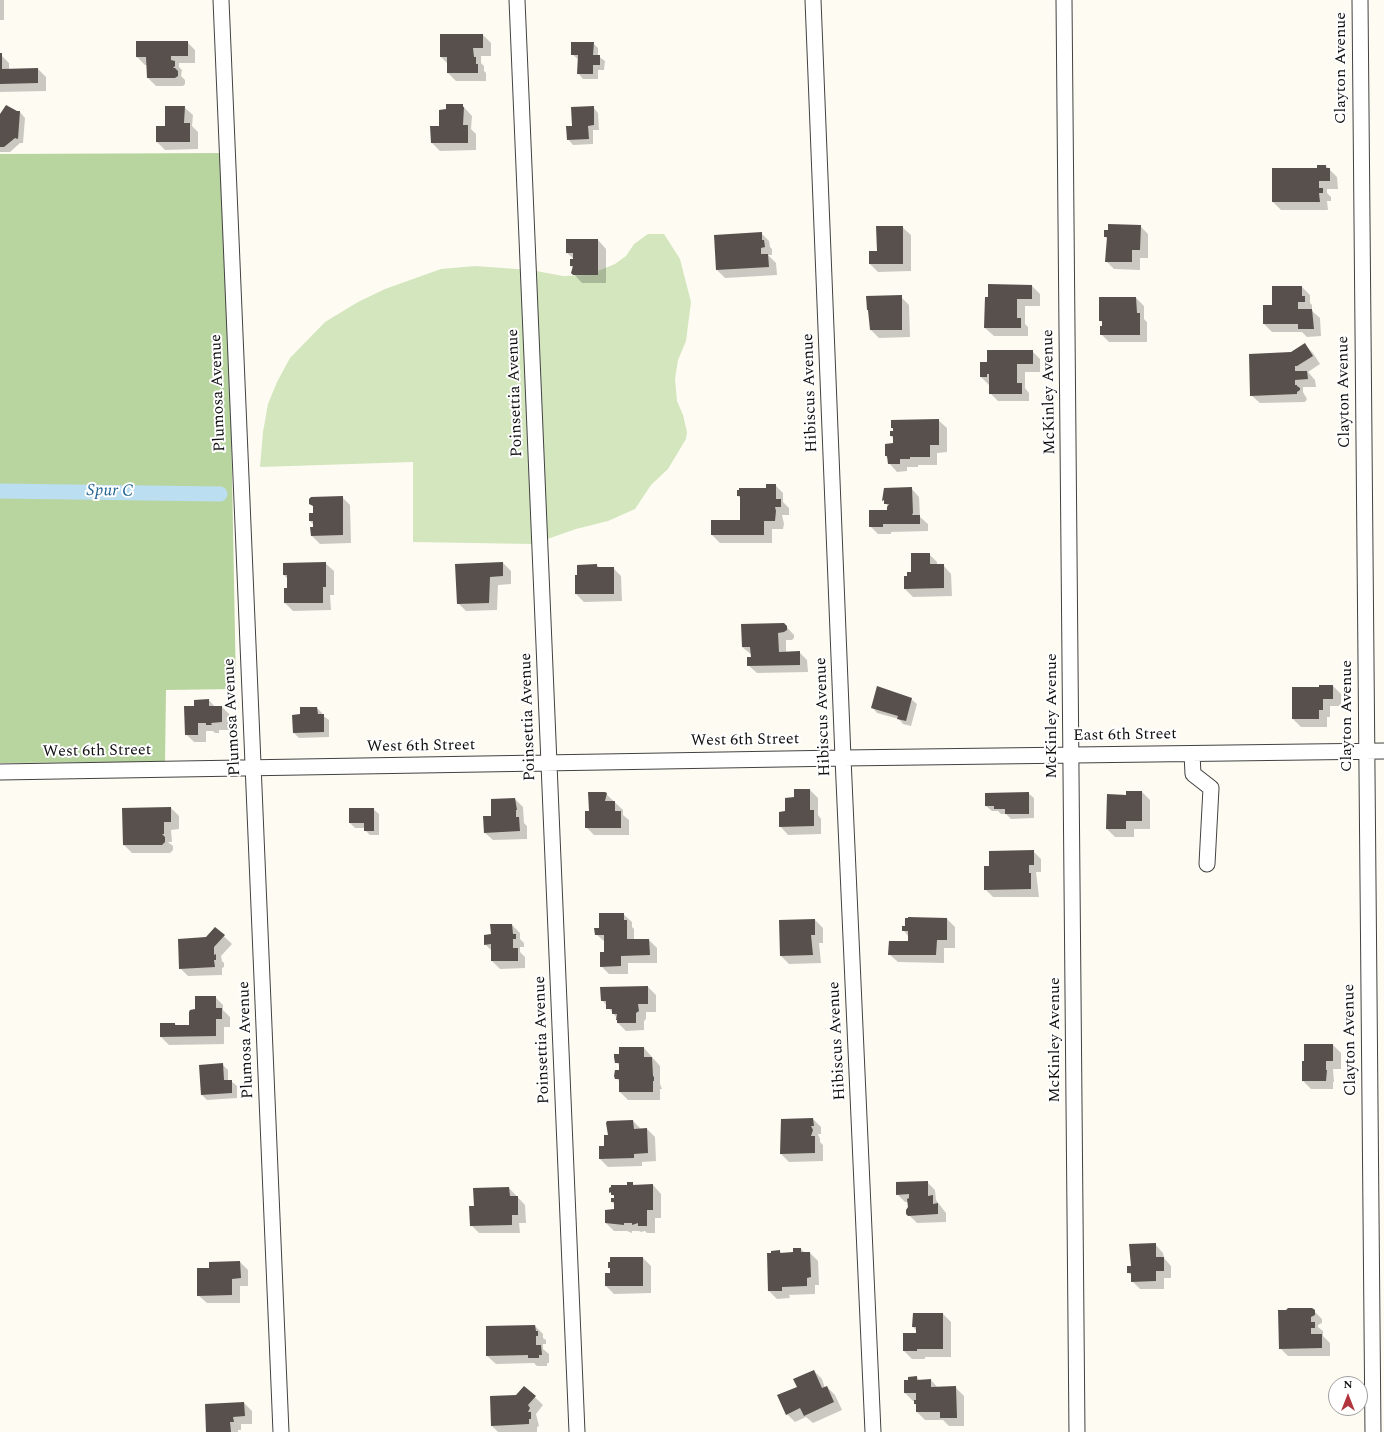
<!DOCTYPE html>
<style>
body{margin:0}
#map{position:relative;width:1384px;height:1432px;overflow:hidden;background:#fefbf2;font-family:Spectral,serif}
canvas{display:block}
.north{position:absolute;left:1328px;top:1376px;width:40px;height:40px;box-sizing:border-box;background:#fff;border:1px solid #9f9f9f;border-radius:50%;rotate:0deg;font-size:11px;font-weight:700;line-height:16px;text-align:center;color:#0f0f0f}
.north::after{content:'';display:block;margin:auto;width:14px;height:18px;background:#b2343c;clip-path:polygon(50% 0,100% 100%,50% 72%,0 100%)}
</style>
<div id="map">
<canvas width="1384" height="1432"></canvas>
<div class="north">N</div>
</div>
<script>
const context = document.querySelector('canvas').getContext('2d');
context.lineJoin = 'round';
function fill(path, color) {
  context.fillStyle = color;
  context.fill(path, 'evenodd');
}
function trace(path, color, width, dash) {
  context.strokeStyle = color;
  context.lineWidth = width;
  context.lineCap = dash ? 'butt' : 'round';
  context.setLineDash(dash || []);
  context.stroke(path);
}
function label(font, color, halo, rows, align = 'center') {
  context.font = font + ' Spectral,serif';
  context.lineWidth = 4;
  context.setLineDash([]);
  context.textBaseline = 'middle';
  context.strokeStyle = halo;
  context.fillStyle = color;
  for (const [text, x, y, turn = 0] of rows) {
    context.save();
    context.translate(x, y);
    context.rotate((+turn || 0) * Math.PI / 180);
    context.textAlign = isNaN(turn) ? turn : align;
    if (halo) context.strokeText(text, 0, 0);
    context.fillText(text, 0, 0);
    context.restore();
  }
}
const green = new Path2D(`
 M648,234h16l16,25 11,43 -5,39 -8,19 -3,19 2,22 6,14 4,17 -1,7 -18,30 -17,16 -16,24 -27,12 -32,8 -43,15 -120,-2v-80l-153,5 3,-35 5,-28 9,-22 13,-24 35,-36 33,-20 27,-13 56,-20 34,-3 56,4 32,6 25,-1 27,-11 11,-8 8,-12z`);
const forest = new Path2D(`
 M226,153l10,536 -70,1 -1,72 -165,1v-609z`);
const shadow = new Path2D(`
 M0,0h4v20h-4z
 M483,35l8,8v13h-10v7l3,3v5l2,2v8h-30l-8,-8v-9l-7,-7z
 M187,42l8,8v13h-16v4l3,3 -1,6 4,4v4l-2,2h-27l-8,-8v-13h-3l-8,-8z
 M593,43l5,5v8l7,5 -1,9h-6v9h-15l-5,-6 1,-13 -7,-6z
 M0,54l9,9v6h29l8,8v14l-46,1z
 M462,105l10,11 -1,13 5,5v16l-36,1 -8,-8 8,-16z
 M184,107l9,8 -1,11 6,6v17l-33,1 -8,-8 9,-15z
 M593,107l5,6 1,17h-6v14l-20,1 -5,-6 5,-12z
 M20,112l5,6 -2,25h-3l-10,9h-10v-24z
 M1326,166l11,11 1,12h-11v4l4,4v4h-4l1,9h-47l-8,-8 45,-33z
 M1140,226l8,8v24h-8v12l-26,-1 -8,-8 2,-21 -3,-4z
 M902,227l9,8v36l-33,1 -8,-8 8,-12z
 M761,233l8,8 1,6 2,2v6h-4l8,8 1,12 -52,3 -8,-8z
 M598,240l8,9v34h-24l-10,-11 1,-4 -2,-2 3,-7 -7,-6z
 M1032,286l8,8v12h-15v18l3,3v9h-34l-9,-8 1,-30z
 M1273,287h29l8,8v8l2,2v6l8,7 1,18 -14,1 -5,-5h-30l-8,-8 9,-18z
 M901,297l8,8 1,32 -31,1 -8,-8 -2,-19z
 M1136,298l8,8v13l3,3v20h-38l-8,-8 2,-11 -3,-3z
 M1305,345l8,8 7,11 -12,8 7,8 1,7h-13v5l4,7 -2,3 -45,1 -9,-8 40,-42z
 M1032,351l8,8v13h-15v16l4,5v8h-31l-8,-8 -1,-8 -8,-8 7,-14z
 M938,420l9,8v24l-10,1v12h-19v2h-11v4l-10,1 -8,-9 -1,-5 -2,-2 8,-12v-5l-3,-3v-4h3l-2,-5z
 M775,485l8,8v9l6,6v7h-7l2,9 -1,5h-11v14h-52l-8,-8v-14h29v-23l-3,-2 29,-7z
 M911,488l8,9 1,20 8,7v7l-37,1v2h-13l-8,-8 18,-15v-4l-4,-7z
 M342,497l8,8 1,38 -31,1 -8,-8 2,-11 -4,-4v-7l4,-1v-6l-4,-4z
 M929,554l8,8v3h6l8,9 1,22 -39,1 -8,-8 7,-16z
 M325,563l9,8v24h-4l1,15 -38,1 -8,-8v-14h3v-10l-4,-4z
 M503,563l8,8v13l-13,1 -1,25 -31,1 -8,-8z
 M597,565l3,3h13l8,8 1,25 -38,1 -8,-8z
 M784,624l10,11v3l-2,2h-6v12h13l8,8 1,12 -51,1 -9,-8 4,-10 -10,-8z
 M1333,686l8,8v12h-11v11h-3v10h-26l-8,-8 27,-31z
 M911,699l6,5 -6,22 -8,-2 -4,-5 -22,-6 -5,-6z
 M209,700l6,7h7l8,8v15h-11v3h-4l-2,-2h-7v11h-12l-8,-8 9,-27z
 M317,708l5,5v2l7,5v17l-30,1 -5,-5 7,-18z
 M810,790l8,8v17l3,4v15l-33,1 -8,-9 6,-14 9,-14z
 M1142,792l8,8v29h-16v8h-19l-8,-8 20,-33z
 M605,793l18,17v5l6,5v15h-35l-8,-8 4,-15z
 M1028,793l6,5v20l-23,1 -5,-5h-5l-3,-3h-6l-6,-5z
 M515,799l8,8 1,16 3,3v13l-34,1 -9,-8 8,-15z
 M171,808l8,8v13l-8,1 1,12h-4l5,4v4l-3,3h-38l-8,-8 -1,-36z
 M350,809h23l6,5v21h-9l-5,-5v-2h-10l-5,-5z
 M1033,851l8,8v13h-5l3,25h-46l-8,-8 5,-22z
 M623,914l9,8v5l2,2v11h15l8,8v15h-29v11h-19l-8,-8 4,-13v-11l-9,-8 4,-5z
 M909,918l38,1 8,8v21h-11v15l-46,-1 -9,-8 20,-12v-5l-5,-6z
 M815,920l8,8v15h-4l2,20 -32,1 -8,-8z
 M512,925l8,8v6l4,4v4h-4v5l5,5v11l-25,1 -8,-8v-10l-7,-7 7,-9z
 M215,928l17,16 -11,12 1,5 2,2v4l-2,1v7l-34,1 -8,-8z
 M648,987l8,8v17h-10v7l-2,2v9l-18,1 -8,-8 -1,-5 -15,-18z
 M215,997l8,8v5l7,7v10h-6v17l-55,1 -8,-8 14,-13 2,2h13l6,-16z
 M1333,1045l8,8v16h-8l1,13h-1v7h-22l-8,-8z
 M644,1048l16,18v18l2,5h-2v11h-32l-8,-8v-10l-4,-4 4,-7v-5l-4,-4 4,-7z
 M222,1064l6,6v11h3l6,5v12l-30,2 -5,-5z
 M813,1119l8,8v7h-3l2,5v3l3,3v16l-34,1 -8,-8z
 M633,1121l8,8h6l8,8 1,24 -14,1v4l-34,1 -8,-8 9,-23z
 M927,1182l8,8 1,10 10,13v9l-29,1 -10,-10 2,-5v-6h-4l-8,-8z
 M632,1183l3,3 18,-1 8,9v24h-6v15h-8l-2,-2 -4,1 -2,-1h-7v2l-5,-2h-13l-8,-8 9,-13v-5l-3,-3 4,-4 -6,-6z
 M509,1188l16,17 1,18h-7l1,10h-41l-8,-8 4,-18z
 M1155,1244l8,9 1,5 7,8v12h-7v11h-24l-8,-8v-5l-4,-4 4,-5z
 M801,1249l4,4h5l8,8 1,24h-4v9l-26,1 1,3 -13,1 -8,-8 11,-40 2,3 12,-1z
 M643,1258l8,8v27l-37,1 -8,-8 5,-12v-5l-2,-1z
 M240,1262l8,8v16h-8v17h-33l-9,-8 12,-26z
 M1312,1309l10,10v4l-4,2v2l5,4v5l7,7v13h-42l-8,-8z
 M943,1314l8,8v35h-26v2h-13l-8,-8 13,-17v-3l-4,-4z
 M535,1326l8,8v4l3,2v4h-3v5l6,5v9h-2v3h-10l-3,-3 -38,1 -9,-8z
 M814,1371l8,8 3,9 2,-1 8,8 7,15 -29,13 -7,-6 -11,5 -8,-8 11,-26z
 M917,1377l3,4 11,-1 7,8h18l8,8v30h-15l-6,-6h-18l-8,-8 -2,-11h-2l-8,-8 4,-12z
 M524,1387l19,18 -7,9 3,12 -2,1v5h-39l-6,-6z
 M244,1403l8,8v13h-11v6h-3v2h-31z`);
const canal = new Path2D(`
 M0,491l220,3`);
const building = new Path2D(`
 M440,34h43v14h-10l1,9h2v7h2v9h-31v-16h-7z
 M136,41h52v15h-17v4l4,1v5l-2,2h2l3,3v5l-3,2h-28l-1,-21h-10z
 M571,42h23l-1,13h7v10h-7v9h-16l1,-19h-7z
 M0,53h2v16l36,-1v15l-38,1z
 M446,104h17v3h1l-1,18h5v18h-37l-1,-17h9v-16l7,-1z
 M6,105l11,6h3l-2,28 -3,-1 -11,9h-4v-33z
 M165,106h20l-1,17h6v19h-34v-16h9z
 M594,106v19l-6,1 1,13 -22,1 -1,-14h6l-1,-19z
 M1317,165h9v3h4v13h-11v7h4v5h-4l1,9h-48v-34h45z
 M1108,224l33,1 -1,25h-8v12h-27l2,-25h-3v-7h4z
 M876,226h27v38h-34v-13h8z
 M762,232v8h2l1,7 -4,1v6h7l1,13 -53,3 -2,-35z
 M566,239h32v36h-25l-2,-2 2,-7h-3v-7h3v-6h-7z
 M988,284l44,1v14h-15v19h4v10h-37l1,-31h3z
 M1272,286h30v10h3v6h-7v7h14l2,20h-16v-5h-35v-19h9z
 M902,295v35h-32l-2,-20h-1l-1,-14z
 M1099,297h37l1,16h3v22h-40v-9h2v-5h-3z
 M1305,343l8,13 -16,10h-2v5h12l1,8 -13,1v5h2v1l3,2v2l-3,2v2l-47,2 -1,-42 42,-2z
 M987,350h46v14h-16v19h5v11h-33v-20h-2v3h-7v-15h7z
 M939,419v26h-9v12h-20v2h-10v5h-12l-1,-8h-2v-12l8,-1v-7h-3v-5h3v-3h-2v-8z
 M766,484h10v15h5v8h-6l1,4 -1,10h-11v14h-53v-15h29v-24h-3v-6h2v-2h27z
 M912,487l1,26 -1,2h8v9h-37v3h-14v-17h18v-3l2,-3h-5v-4l-2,1 2,-13z
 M343,496v39l-32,1 -1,-9h3v-6h-4v-8h4v-7l-4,-2v-5l2,-2z
 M911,553h19v11h14v24l-40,1v-13h3v-4h4z
 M326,562v25h-3v16h-39v-15h3v-13h-4v-12z
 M503,562v14l-13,1 -1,26 -32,1 -2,-40z
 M597,564v3h17v27h-39v-19h2v-10z
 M784,623l3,3v4l-3,2 -6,1 1,19 21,-1v14l-53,1v-9h4l-1,-10h-8l-1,-23z
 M1319,685h14v14h-10v11h-4v9h-27v-32h27z
 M877,686l35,12 -6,23 -9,-2 1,-3 -27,-8z
 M209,699v7h13v16l-11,1 1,2h-6v-2h-8v12h-13l-1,-29h10v-6z
 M300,707h17l1,7h6v18l-31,1 -1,-18 8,-1z
 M794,789h16v21h4v16l-35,1v-15l6,-1v-13l9,-1z
 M1126,791h16v30h-16v8h-20l1,-35 19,1z
 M588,792h17l2,1 -2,8h10v10h6v17h-36v-17h4z
 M1029,792v22h-24v-5h-11v-3h-9v-13z
 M515,798l2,12h-1v7h3l1,14 -36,2 -1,-17h8v-17z
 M171,807v15h-7v12h-2l3,3v5l-3,3h-39l-1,-37z
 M349,808h25v23h-10v-8h-15z
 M1034,850v15h-5v8h2v16l-47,1v-24h5v-15z
 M599,913h25v7h3v19h22l1,16 -29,1v10l-21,1v-15h4v-17h-9l-1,-7h5z
 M908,917l39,1v22h-10l-1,15h-48l1,-14h19v-10h-6v-5h3v-8h3z
 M815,919v16h-4l2,20 -33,1 -1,-36z
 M490,924h22l1,10h3v5h-3v9h5v13h-27v-17l-7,1v-10l7,-1z
 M215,927l10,8 -11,12v8l2,-1v6h-2l1,7 -36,2 -1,-30 28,-2z
 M648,986v18h-10l1,7 -3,2v10h-19v-3h-1l1,-6h-5v-5h-6v-8h-5l-1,-14z
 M195,996h21v12h6v11h-6v17l-56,1v-14h15v2h14v-13l1,-2 5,-1z
 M1304,1044h29v17h-7v9h1l-1,11h-24v-20h2z
 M619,1047h25v10h8l1,19 1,1v4h-1v11h-34v-13h-4l-1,-3 1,-6h4v-7h-4l-1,-6v-3h5z
 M223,1063l1,17h8v13l-31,2 -2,-30z
 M813,1118l1,8h-3l2,4 -2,6h4v17l-35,1 1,-35z
 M633,1120l1,9 13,-1 1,25 -14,1v4l-35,1v-13h5v-11h4l-2,-12 1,-2z
 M928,1181v15l5,-1v9l5,-1v11l-30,2 -2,-2v-4l2,-3 -1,-8 2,-1v-4l-13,1v-13z
 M627,1182h6v3l20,-1v26h-6v16h-9v-3l-6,2v-2h-8v2l-19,-2v-13l9,-1v-7h-3v-4h3v-3h-3v-3l-2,1v-5l2,-1v-2h16z
 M509,1187l1,9h8v19h-6v10l-42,1 -1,-20h5l-1,-18z
 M1156,1243v14h8v14h-8v10l-25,1v-9h-4v-7h4l-2,-22z
 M793,1248h8v4h9l1,25 -4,1v8l-25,1v4h-14l-1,-38h4v-2l9,-1v3l13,-1z
 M610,1257h33v29h-38v-13h5v-5h-2v-6h2z
 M240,1261l1,17 -9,1v16l-35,1v-28h12v-6z
 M1288,1308h24l3,2v5l-4,2v5h4v6h-4v6h11v14l-43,1 -1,-39h8z
 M913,1313h30v36h-26v2h-14v-18h13v-6h-4z
 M535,1325l1,6h2v5h-2v9h5l1,10h-3v3h-11v-3l-42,1v-30z
 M814,1370l8,18 5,-2 7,16 -30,14 -4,-8 -14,7 -9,-20 20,-8 -4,-8z
 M917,1376v4l14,-1v8l25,-1 1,32h-17v-6h-24v-8h-2v-4h2v-7h-12v-13h4v-3z
 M524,1386l12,10 -8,9 2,3 -2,4h3v7h-2v5l-38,2 -1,-30 26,-1z
 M244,1402l1,14 -12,1 1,5h-4l1,10h-25l-1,-28z`);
const minor = new Path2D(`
 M221,0l60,1432
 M517,0l60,1432
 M813,0l30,758 30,674
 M1064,0l13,1432
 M1360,0l13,1432
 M1192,754l1,20 18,14 -4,76
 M0,772l843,-14 541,-7`);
const streetNames = [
 ["Clayton Avenue",1342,68,-90],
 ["McKinley Avenue",1050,392,-91],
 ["Clayton Avenue",1345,392,-91],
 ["Plumosa Avenue",219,393,-92],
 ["Poinsettia Avenue",516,393,-92],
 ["Hibiscus Avenue",811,393,-92],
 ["McKinley Avenue",1053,716,-90],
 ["Clayton Avenue",1348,716,-90],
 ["Plumosa Avenue",233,717,-93],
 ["Poinsettia Avenue",529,717,-92],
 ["Hibiscus Avenue",824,717,-92],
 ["East 6th Street",1125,736,-1],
 ["West 6th Street",745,741,-1],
 ["West 6th Street",421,747,-1],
 ["West 6th Street",97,752,-1],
 ["Plumosa Avenue",247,1040,-92],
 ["Poinsettia Avenue",543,1040,-92],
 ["McKinley Avenue",1056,1040,-90],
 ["Clayton Avenue",1351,1040,-91],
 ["Hibiscus Avenue",838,1041,-93]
];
const waterNames = [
 ["Spur C",110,492,1]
];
fill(green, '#d3e6be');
fill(forest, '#b8d59f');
fill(shadow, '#0003');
trace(canal, '#bbdef1', 15);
fill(building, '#57504c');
trace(minor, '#424242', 17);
trace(minor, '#fff', 15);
label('16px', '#0f0f0f', '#fff', streetNames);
label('italic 17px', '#236695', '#fff', waterNames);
</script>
